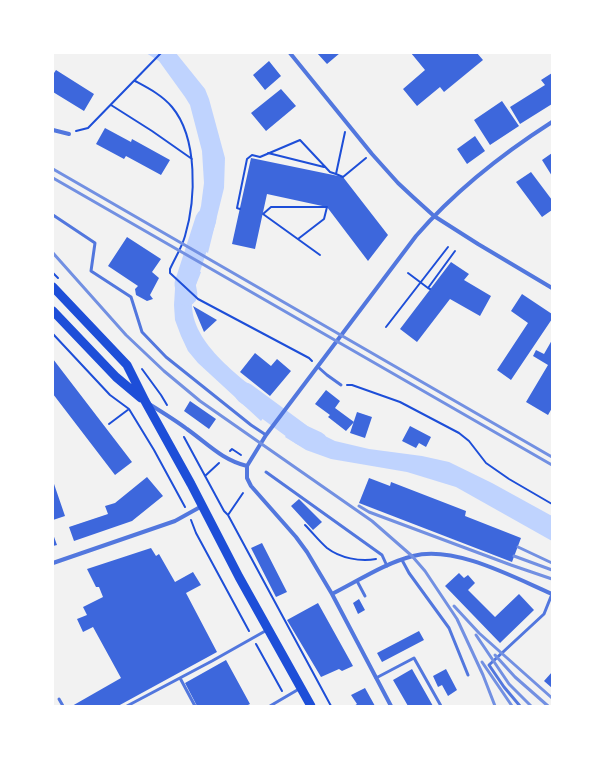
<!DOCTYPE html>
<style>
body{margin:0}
#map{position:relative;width:605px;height:759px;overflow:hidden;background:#f2f2f2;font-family:Quicksand,sans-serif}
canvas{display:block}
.frame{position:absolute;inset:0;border:54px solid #fff;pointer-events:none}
</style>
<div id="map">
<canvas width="605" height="759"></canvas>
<div class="frame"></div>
</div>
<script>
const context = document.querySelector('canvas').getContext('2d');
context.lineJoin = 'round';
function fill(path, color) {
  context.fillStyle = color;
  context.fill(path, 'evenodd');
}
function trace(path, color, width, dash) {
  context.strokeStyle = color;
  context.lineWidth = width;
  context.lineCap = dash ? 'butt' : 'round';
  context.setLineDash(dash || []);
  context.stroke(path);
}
const water = new Path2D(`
 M146,53h30l29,36 4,10 16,59 -1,30 -16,65 -17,-10 10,-37 3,-23 -2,-32 -12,-46 -5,-8 -26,-36z
 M184,263l17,9c-3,9 -9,20 -9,30 -2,42 52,78 82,102l-13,17 -63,-58 -10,-12 -7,-15 -6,-16 -1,-15 1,-16z
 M298,420l15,10 22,11 34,8 53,7 27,6 43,21 60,33v25l-96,-54 -49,-15 -76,-13 -25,-9 -21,-13z`);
const river = new Path2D(`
 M187,295l-2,-11 21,-65
 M245,393l57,42 15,7`);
const building = new Path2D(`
 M317,53h23l-13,11z
 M411,53h66l6,7 -39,32 -4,-5 -23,19 -14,-17 22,-19z
 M269,61l12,15 -16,14 -12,-15z
 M56,70l38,24 -10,17 -31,-19v-19h1z
 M552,73v31l-32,20 -10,-17 35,-22 -4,-5z
 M281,89l15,17 -30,25 -15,-18z
 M502,101l17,25 -29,19 -16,-25z
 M105,128l26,14 1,-3 38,21 -9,15 -35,-19 -2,3 -28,-15z
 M475,136l10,15 -18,13 -10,-15z
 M552,153v23l-10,-16z
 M251,158l92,19 45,58 -20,26 -41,-54 -60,-13 -12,55 -23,-5z
 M531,172l21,28v10l-10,7 -26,-35z
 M127,237l34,22 -9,13 7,6 -9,17 3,4 -6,2 -11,-6 -1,-6 3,-3 -30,-20z
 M451,262l18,12 -5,6 27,16 -11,20 -30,-17 -33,43 -17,-13z
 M522,294l30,20v5l-41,61 -14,-10 31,-47 -17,-12z
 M193,306l24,14 -13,12z
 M552,340v68l-4,7 -22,-13 22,-37 -15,-9 3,-6 8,4z
 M255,353l16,13 6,-7 14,12 -21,25 -30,-24z
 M53,359l79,103 -17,13 -62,-81z
 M326,390l14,11 -5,7 19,14 -8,9 -18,-14 2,-2 -15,-11z
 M190,401l26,18 -7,10 -25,-18z
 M357,412l15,5 -7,21 -15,-5z
 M410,426l21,11 -5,10 -7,-4 -3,5 -14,-7z
 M147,477l16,19 -31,25 -58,20 -5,-14 39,-13 -3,-8 10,-3z
 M369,478l21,8 1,-4 75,29 -1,5 56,22 -9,24 -153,-59z
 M53,481l12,35 -12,4z
 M299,499l23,23 -9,8 -22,-24z
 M53,534l4,11 -4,1z
 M262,543l25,49 -11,5 -25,-49z
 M151,548l5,8 3,-2 16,28 18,-10 8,13 -15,8 31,59 -99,54h-46l49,-28 -28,-51 -10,5 -6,-13 10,-4 -4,-8 20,-10 -4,-10h-3l-9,-18z
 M459,573l5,5 4,-3 7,8 -7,7 27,27 24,-23 15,16 -34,33 -55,-57z
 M359,599l6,11 -7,4 -5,-11z
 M318,603l35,63 -11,5 -3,-2 -18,8 -34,-57z
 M419,631l5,9 -42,22 -5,-9z
 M226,660l24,44 -4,2h-49l-12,-23z
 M412,669l21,37h-25l-15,-26z
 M446,669l11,21 -9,6 -6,-11 -4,2 -5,-11z
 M552,672v16l-8,-7z
 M365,688l10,18h-21l3,-2 -6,-9z`);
const path = new Path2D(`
 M135,81c13,7 27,14 37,26 26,31 24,92 13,129 -3,11 -10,22 -15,33v4l28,26 111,59 3,3
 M111,105l41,26 40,28
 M76,131l12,-3 73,-75
 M345,132l-9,42 7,3 23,-19
 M268,153l56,14
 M240,209l-3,-1 10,-49 5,-4 8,2 40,-17 30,32 6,2
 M298,239l26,-20 3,-12h-56l-8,7 57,41
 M53,273l5,5
 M408,273l20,15
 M430,289l-2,-1 27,-37
 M386,327l62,-80
 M53,334l57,61 19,14 25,41 31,57
 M142,369l19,26 6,10
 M347,385h5l48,17 59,31 10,8 17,22 23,16 43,25
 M109,424l20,-15
 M184,437l40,74 4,4 103,191
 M230,451l2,-2 9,6
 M205,476l14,-13
 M228,515l15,-22
 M191,520l5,13 53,98
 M305,525c7,7 14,16 22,23 13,10 33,14 49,11
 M256,644l26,47`);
const service = new Path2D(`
 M53,215l42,28 -4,28 40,26 11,35 24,25 85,68 15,10
 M318,367l9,8 14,10
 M266,472l116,83 5,11
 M402,560l7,13 40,55 19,47
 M357,581l8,15
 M180,678l15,28
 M376,678l38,-20 27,48
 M59,699l4,7
 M127,706l85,-45 55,-31
 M270,706l29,-17
 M520,706l-16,-19 -15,-22 55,-51 8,-20`);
const minor = new Path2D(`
 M290,53l82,101 26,29 15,14 21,19 44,28 74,44
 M53,130l16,4
 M149,404c13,8 26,16 38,25 21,15 35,31 60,37
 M53,563l122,-42 27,-15
 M332,594c26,-13 53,-31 81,-38 41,-11 100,21 139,38
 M391,706l-59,-112 -25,-42 -11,-15 -45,-51 -4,-8v-12l19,-31 150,-199c39,-45 86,-82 136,-114`);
const primary = new Path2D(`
 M53,287l74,78 18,36 46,83 48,93 72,129
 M53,311l63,66 25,21`);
const rail = new Path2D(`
 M53,169l499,288
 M53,178l499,287
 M53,253l73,82 38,36 36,30 172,120 40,35 13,15 32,48 26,56 12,31
 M359,506l10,6 142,53 41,14
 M518,547l34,16
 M514,556l38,14
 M454,606l25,27 73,65
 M476,635l33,49 22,22
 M495,655l20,22 33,29
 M482,662l30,44`);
fill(water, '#bfd3fe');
trace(river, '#bfd3fe', 21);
fill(building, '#3d67dc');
trace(path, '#1d4ed8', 2);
trace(service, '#5277de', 3);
trace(minor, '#5277de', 4);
trace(primary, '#1d4ed8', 9);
trace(rail, '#7290e2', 3);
</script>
